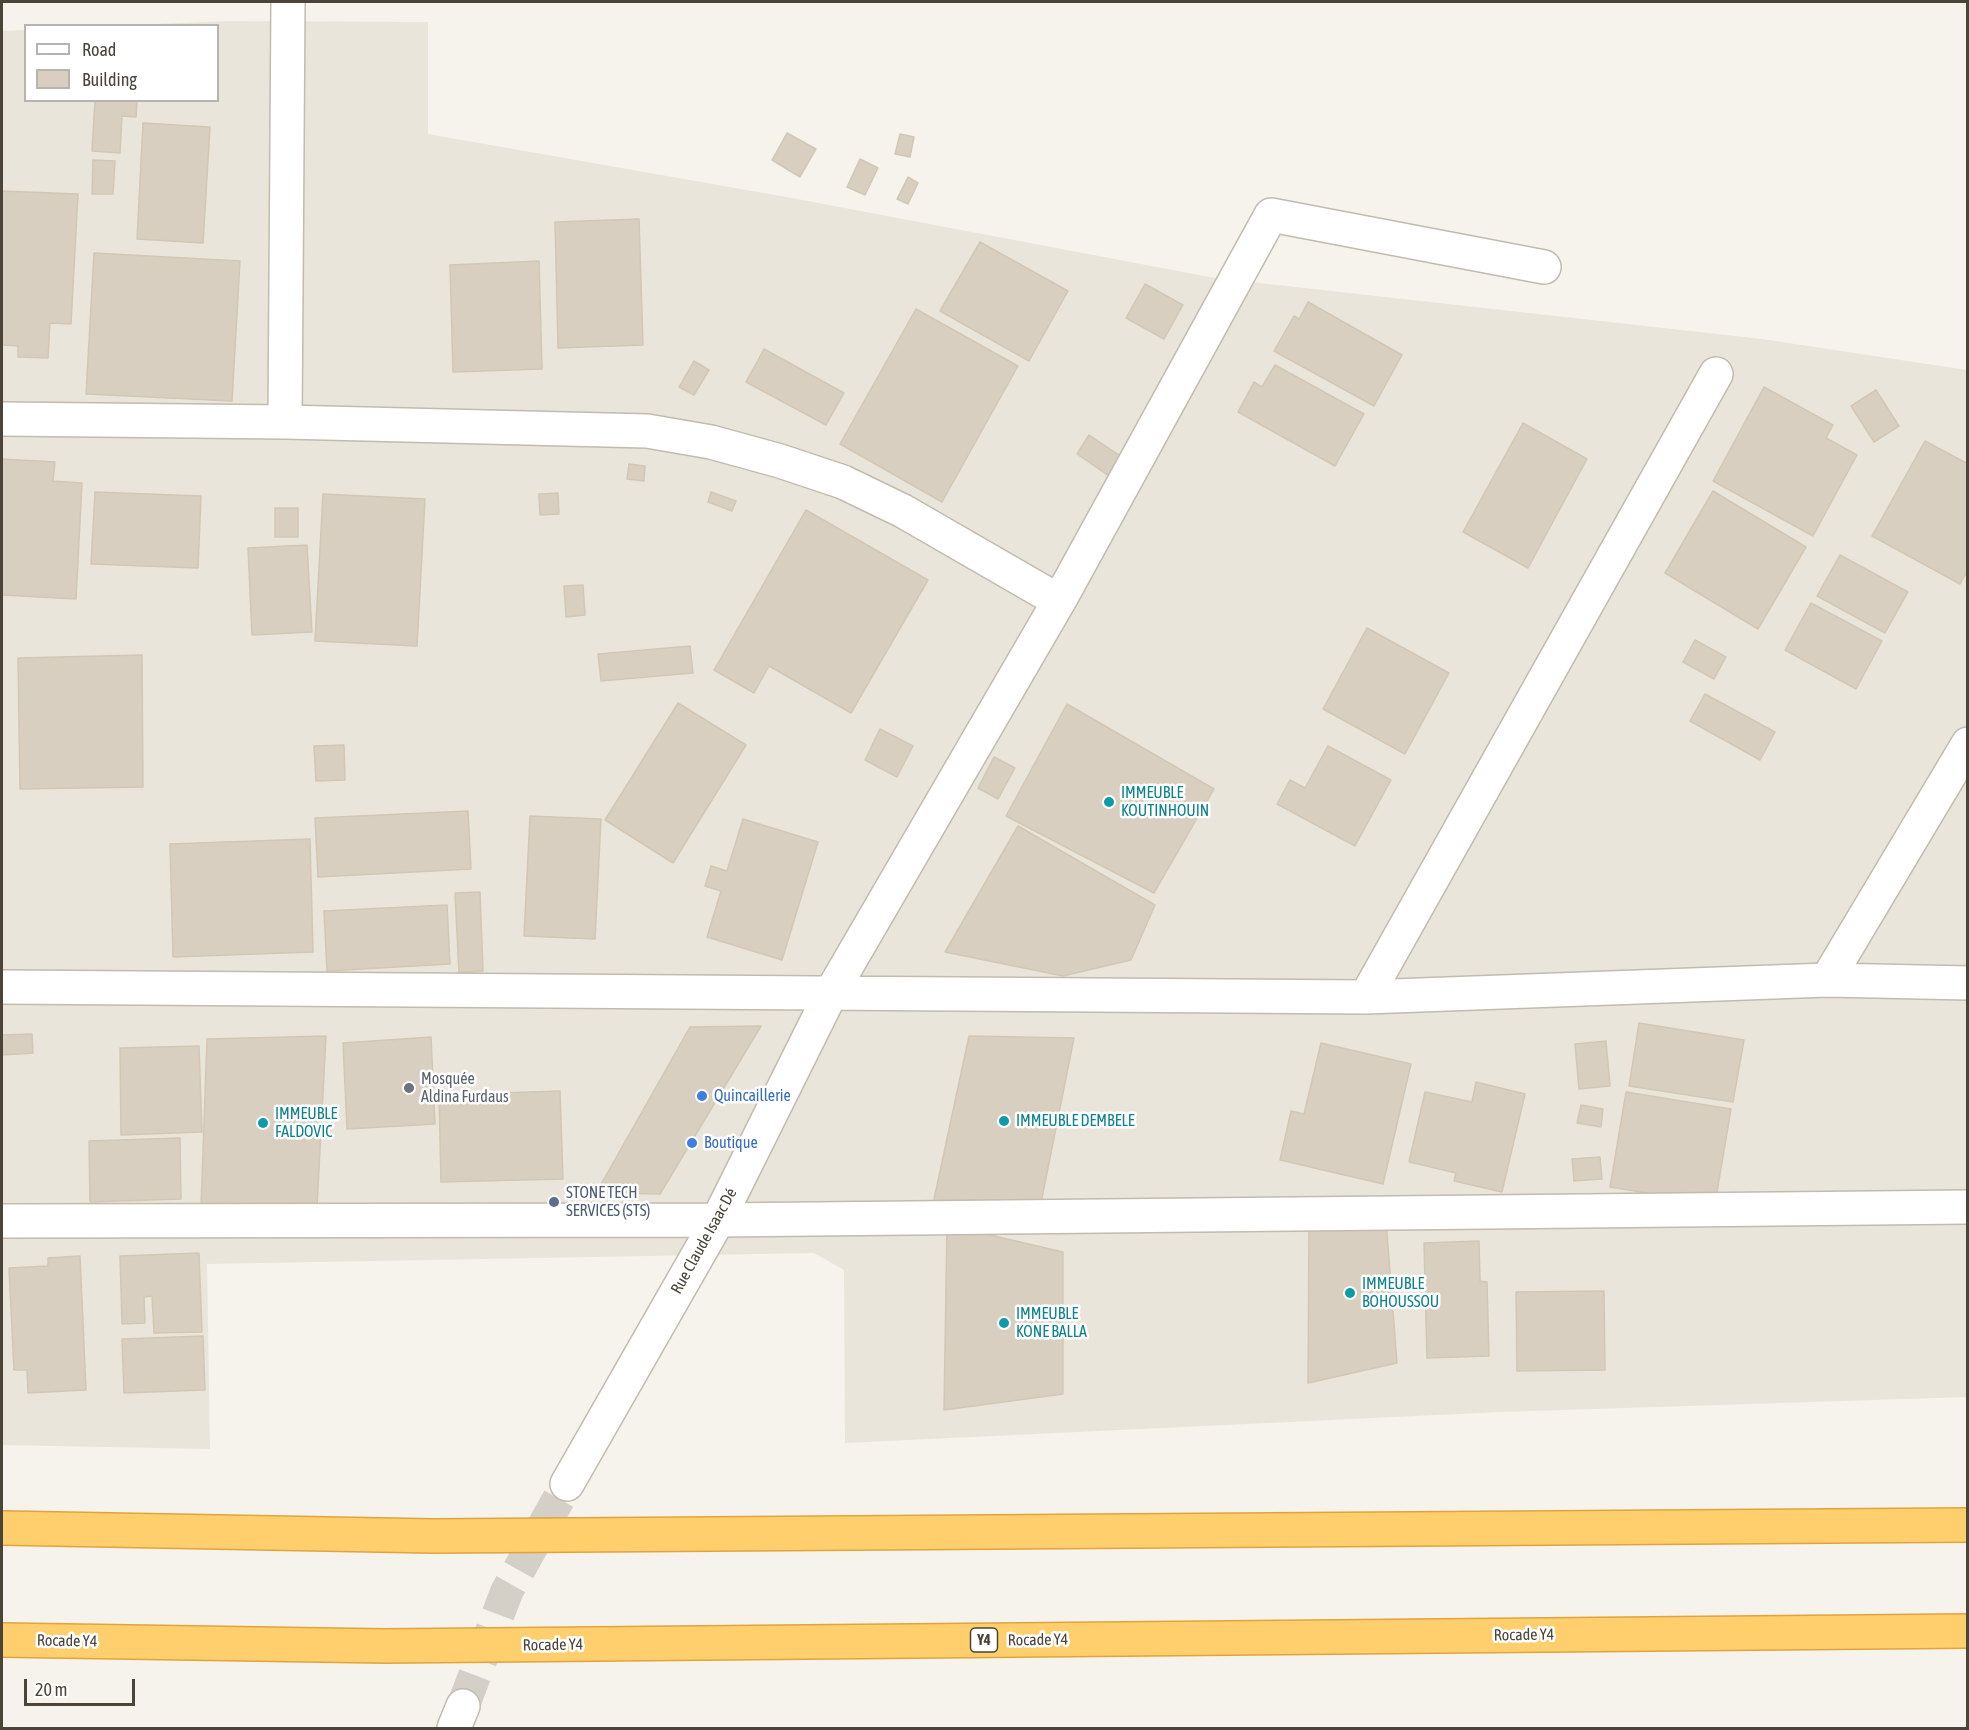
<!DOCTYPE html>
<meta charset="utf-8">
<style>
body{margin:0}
#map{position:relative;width:1969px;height:1730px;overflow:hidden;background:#f6f3ec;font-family:"Asap Condensed",sans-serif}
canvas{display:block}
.frame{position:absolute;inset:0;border:3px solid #4b4439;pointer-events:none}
.legend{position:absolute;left:24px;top:24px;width:195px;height:78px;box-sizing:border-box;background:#fff;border:2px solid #b7b4b0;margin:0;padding:8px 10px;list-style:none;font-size:18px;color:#4b4439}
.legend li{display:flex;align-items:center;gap:12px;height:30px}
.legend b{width:30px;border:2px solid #b7b4b0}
.scale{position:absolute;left:24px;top:1679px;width:111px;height:27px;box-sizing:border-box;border:3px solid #4b4439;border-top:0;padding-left:8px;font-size:18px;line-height:21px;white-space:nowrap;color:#4b4439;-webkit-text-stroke:4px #fff;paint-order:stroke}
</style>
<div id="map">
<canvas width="1969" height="1730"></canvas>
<div class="frame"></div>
<ul class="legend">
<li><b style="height:8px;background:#fff"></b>Road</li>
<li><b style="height:16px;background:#d8cfc1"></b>Building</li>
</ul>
<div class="scale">20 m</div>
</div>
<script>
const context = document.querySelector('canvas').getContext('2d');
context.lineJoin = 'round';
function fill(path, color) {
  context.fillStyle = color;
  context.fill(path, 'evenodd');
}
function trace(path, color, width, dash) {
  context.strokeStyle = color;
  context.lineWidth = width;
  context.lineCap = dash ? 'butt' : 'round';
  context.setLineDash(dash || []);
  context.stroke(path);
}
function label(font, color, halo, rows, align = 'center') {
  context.font = font + ' "Asap Condensed",sans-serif';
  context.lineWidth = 5;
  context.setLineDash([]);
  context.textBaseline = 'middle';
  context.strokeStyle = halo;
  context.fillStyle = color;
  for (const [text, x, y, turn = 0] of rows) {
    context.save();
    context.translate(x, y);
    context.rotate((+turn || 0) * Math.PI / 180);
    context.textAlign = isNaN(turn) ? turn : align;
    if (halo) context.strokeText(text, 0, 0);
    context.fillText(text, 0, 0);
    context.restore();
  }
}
const residential = new Path2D(`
 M228,21l200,1v112l364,64 423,80 547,61 205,31v1027l-466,15 -656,31 -1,-173 -30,-17 -607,11 3,185 -208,-4v-1414l23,-1 1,70h192v-74l-87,-1z`);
const building = new Path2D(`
 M95,100h42l-1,17 -14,-1 -2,37 -28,-2z
 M143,123l67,4 -7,116 -66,-4z
 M787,133l29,16 -16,28 -28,-17z
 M900,134l14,3 -4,20 -15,-3z
 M860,159l18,9 -13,27 -18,-8z
 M93,160l22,1 -2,33h-21z
 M908,177l10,6 -10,21 -11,-5z
 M2,191l76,3 -7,130 -21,-1 -2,35 -30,-1v-11l-16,-1z
 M639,219l4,126 -85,3 -3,-126z
 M980,242l88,49 -39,70 -89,-50z
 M94,253l146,8 -8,140 -146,-7z
 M539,261l3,108 -89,3 -3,-107z
 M1145,284l38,21 -19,34 -38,-21z
 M1308,302l94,53 -28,51 -100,-55 20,-35 5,3z
 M916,309l102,57 -76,136 -102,-58z
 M764,349l80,44 -18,32 -80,-43z
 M694,361l15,9 -15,25 -15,-8z
 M1275,365l89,49 -29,52 -97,-54 16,-30 8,5z
 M1764,387l69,38 -7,13 31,17 -44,81 -100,-55z
 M1876,390l23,36 -25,16 -23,-36z
 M1523,423l64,36 -59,109 -65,-36z
 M1089,435l33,22 -13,19 -32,-22z
 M1925,441l43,23v106l-8,14 -88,-48z
 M2,459l53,3 -2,19 29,2 -6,116 -74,-4z
 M629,464l16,2 -1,15 -17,-2z
 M1713,491l93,56 -48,82 -93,-56z
 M95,492l106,4 -3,72 -107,-4z
 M711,492l25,9 -4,10 -24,-9z
 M558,493l1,21 -19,1 -1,-21z
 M323,494l102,5 -8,147 -102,-5z
 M275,508h23v29h-23z
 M806,510l122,70 -77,133 -82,-47 -15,27 -40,-23z
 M307,545l5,87 -60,3 -4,-87z
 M1840,555l68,37 -23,41 -68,-37z
 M583,585l2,30 -19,2 -2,-31z
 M1811,603l71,38 -26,48 -71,-39z
 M1367,628l82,45 -44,81 -82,-45z
 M1695,640l31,17 -12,22 -31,-17z
 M690,646l3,27 -92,8 -3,-27z
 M142,655l1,132 -123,2 -2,-131z
 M1705,694l70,38 -15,28 -70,-39z
 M678,703l68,42 -73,118 -68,-43z
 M1067,704l147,85 -60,104 -148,-77z
 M880,729l33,17 -16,31 -32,-17z
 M344,745l1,35 -29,1 -2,-35z
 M1328,746l63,34 -36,66 -78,-42 13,-24 15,8z
 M994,757l21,11 -17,31 -20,-11z
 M468,811l3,58 -153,8 -3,-59z
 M530,816l71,3 -6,120 -71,-3z
 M743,819l75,23 -36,118 -75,-23 14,-46 -16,-5 6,-20 16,5z
 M1018,826l137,79 -24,55 -68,16 -118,-24z
 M310,839l3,113 -140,5 -3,-113z
 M480,892l3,79 -24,2 -4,-80z
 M447,905l3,59 -123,7 -3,-60z
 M1639,1023l105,17 -11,62 -104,-16z
 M761,1026l-101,168 -64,-1 94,-166z
 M32,1034l1,19 -31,2v-20z
 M326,1036l-9,171 -116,1 6,-169z
 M969,1036l105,2 -33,165 -108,1z
 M431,1037l4,87 -88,5 -4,-86z
 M1606,1041l4,45 -31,3 -4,-45z
 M1321,1043l90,21 -28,120 -103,-24 11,-49 13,3z
 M199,1046l3,86 -81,3 -1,-87z
 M1476,1082l49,12 -23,98 -48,-11 2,-8 -47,-11 16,-70 47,10z
 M560,1091l3,88 -122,3 -2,-87z
 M1626,1092l105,17 -16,95 -105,-17z
 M1581,1105l22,4 -2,18 -24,-4z
 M180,1138l1,61 -91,3 -1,-61z
 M1600,1157l2,22 -28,2 -2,-22z
 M1386,1220l11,143 -89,20 1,-160z
 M947,1225l116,27v142l-119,16z
 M1479,1241l1,40 7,1 2,74 -62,2 -3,-115z
 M199,1253l3,79 -48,1 -2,-37 -8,1 1,26 -23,1 -2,-68z
 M80,1256l6,134 -58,3 -1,-23h-13l-5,-102 39,-2v-8z
 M1604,1291l1,79 -88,1 -1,-79z
 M203,1336l2,54 -81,3 -2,-54z`);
const minorTunnel = new Path2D(`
 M463,1706l44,-115 60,-107`);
const minor = new Path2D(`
 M2,419l283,3 362,9 64,11 69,19 63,21 60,29 156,90
 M285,422l3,-420
 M1827,980l141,-236
 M2,987l1364,10 461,-17 141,3
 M1366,997l350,-623
 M2,1221l716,-1 1250,-13
 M567,1484l151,-264 113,-227 228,-392 212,-386 273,52
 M454,1728l9,-22`);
const highway = new Path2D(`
 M2,1528l432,8 1534,-11
 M2,1640l383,6 1583,-15`);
const markers = [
 [1109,802,6,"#0f9aa8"],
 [409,1088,6,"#6b7280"],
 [702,1096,6,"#3f7fe0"],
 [1004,1121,6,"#0f9aa8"],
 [263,1123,6,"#0f9aa8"],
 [692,1143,6,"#3f7fe0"],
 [554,1202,6,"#5c6f8a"],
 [1350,1293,6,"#0f9aa8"],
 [1004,1323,6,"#0f9aa8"]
];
const shields = [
 [984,1640,27]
];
const shieldNames = [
 ["Y4",984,1640]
];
const cultureNames = [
 ["IMMEUBLE",1121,793],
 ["KOUTINHOUIN",1121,811],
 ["IMMEUBLE",275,1114],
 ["FALDOVIC",275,1132],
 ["IMMEUBLE DEMBELE",1016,1121],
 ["IMMEUBLE",1362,1284],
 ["BOHOUSSOU",1362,1302],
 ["IMMEUBLE",1016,1314],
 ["KONE BALLA",1016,1332]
];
const worshipNames = [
 ["Mosquée",421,1079],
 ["Aldina Furdaus",421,1097]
];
const shopNames = [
 ["Quincaillerie",714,1096],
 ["Boutique",704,1143]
];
const serviceNames = [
 ["STONE TECH",566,1193],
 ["SERVICES (STS)",566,1211]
];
const streetNames = [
 ["Rue Claude Isaac Dé",704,1241,-61],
 ["Rocade Y4",1524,1635,-1],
 ["Rocade Y4",1038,1640,-1],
 ["Rocade Y4",67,1641,1],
 ["Rocade Y4",553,1645,-1]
];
fill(residential, '#eae5da');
fill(building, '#d8cfc1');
trace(building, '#d3c7b4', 1.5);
trace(minorTunnel, '#d4d0c8', 33, [33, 16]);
trace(minor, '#c2bbae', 36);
trace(highway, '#e0a43c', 36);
trace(minor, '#fff', 33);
trace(highway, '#ffcf6e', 33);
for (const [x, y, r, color] of markers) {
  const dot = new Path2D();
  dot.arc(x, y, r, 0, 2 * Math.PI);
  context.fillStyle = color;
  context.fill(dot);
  trace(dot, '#fff', 2);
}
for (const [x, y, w] of shields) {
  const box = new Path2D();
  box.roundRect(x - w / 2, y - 12, w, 24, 4.5);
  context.fillStyle = '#fff';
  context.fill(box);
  trace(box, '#4b4439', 1.5);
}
label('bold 15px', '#4b4439', null, shieldNames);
label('16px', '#0d838f', '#fff', cultureNames, 'left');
label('16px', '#5b616d', '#fff', worshipNames, 'left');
label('16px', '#366cbe', '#fff', shopNames, 'left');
label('16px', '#4e5e75', '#fff', serviceNames, 'left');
label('16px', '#4b4439', '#fff', streetNames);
</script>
